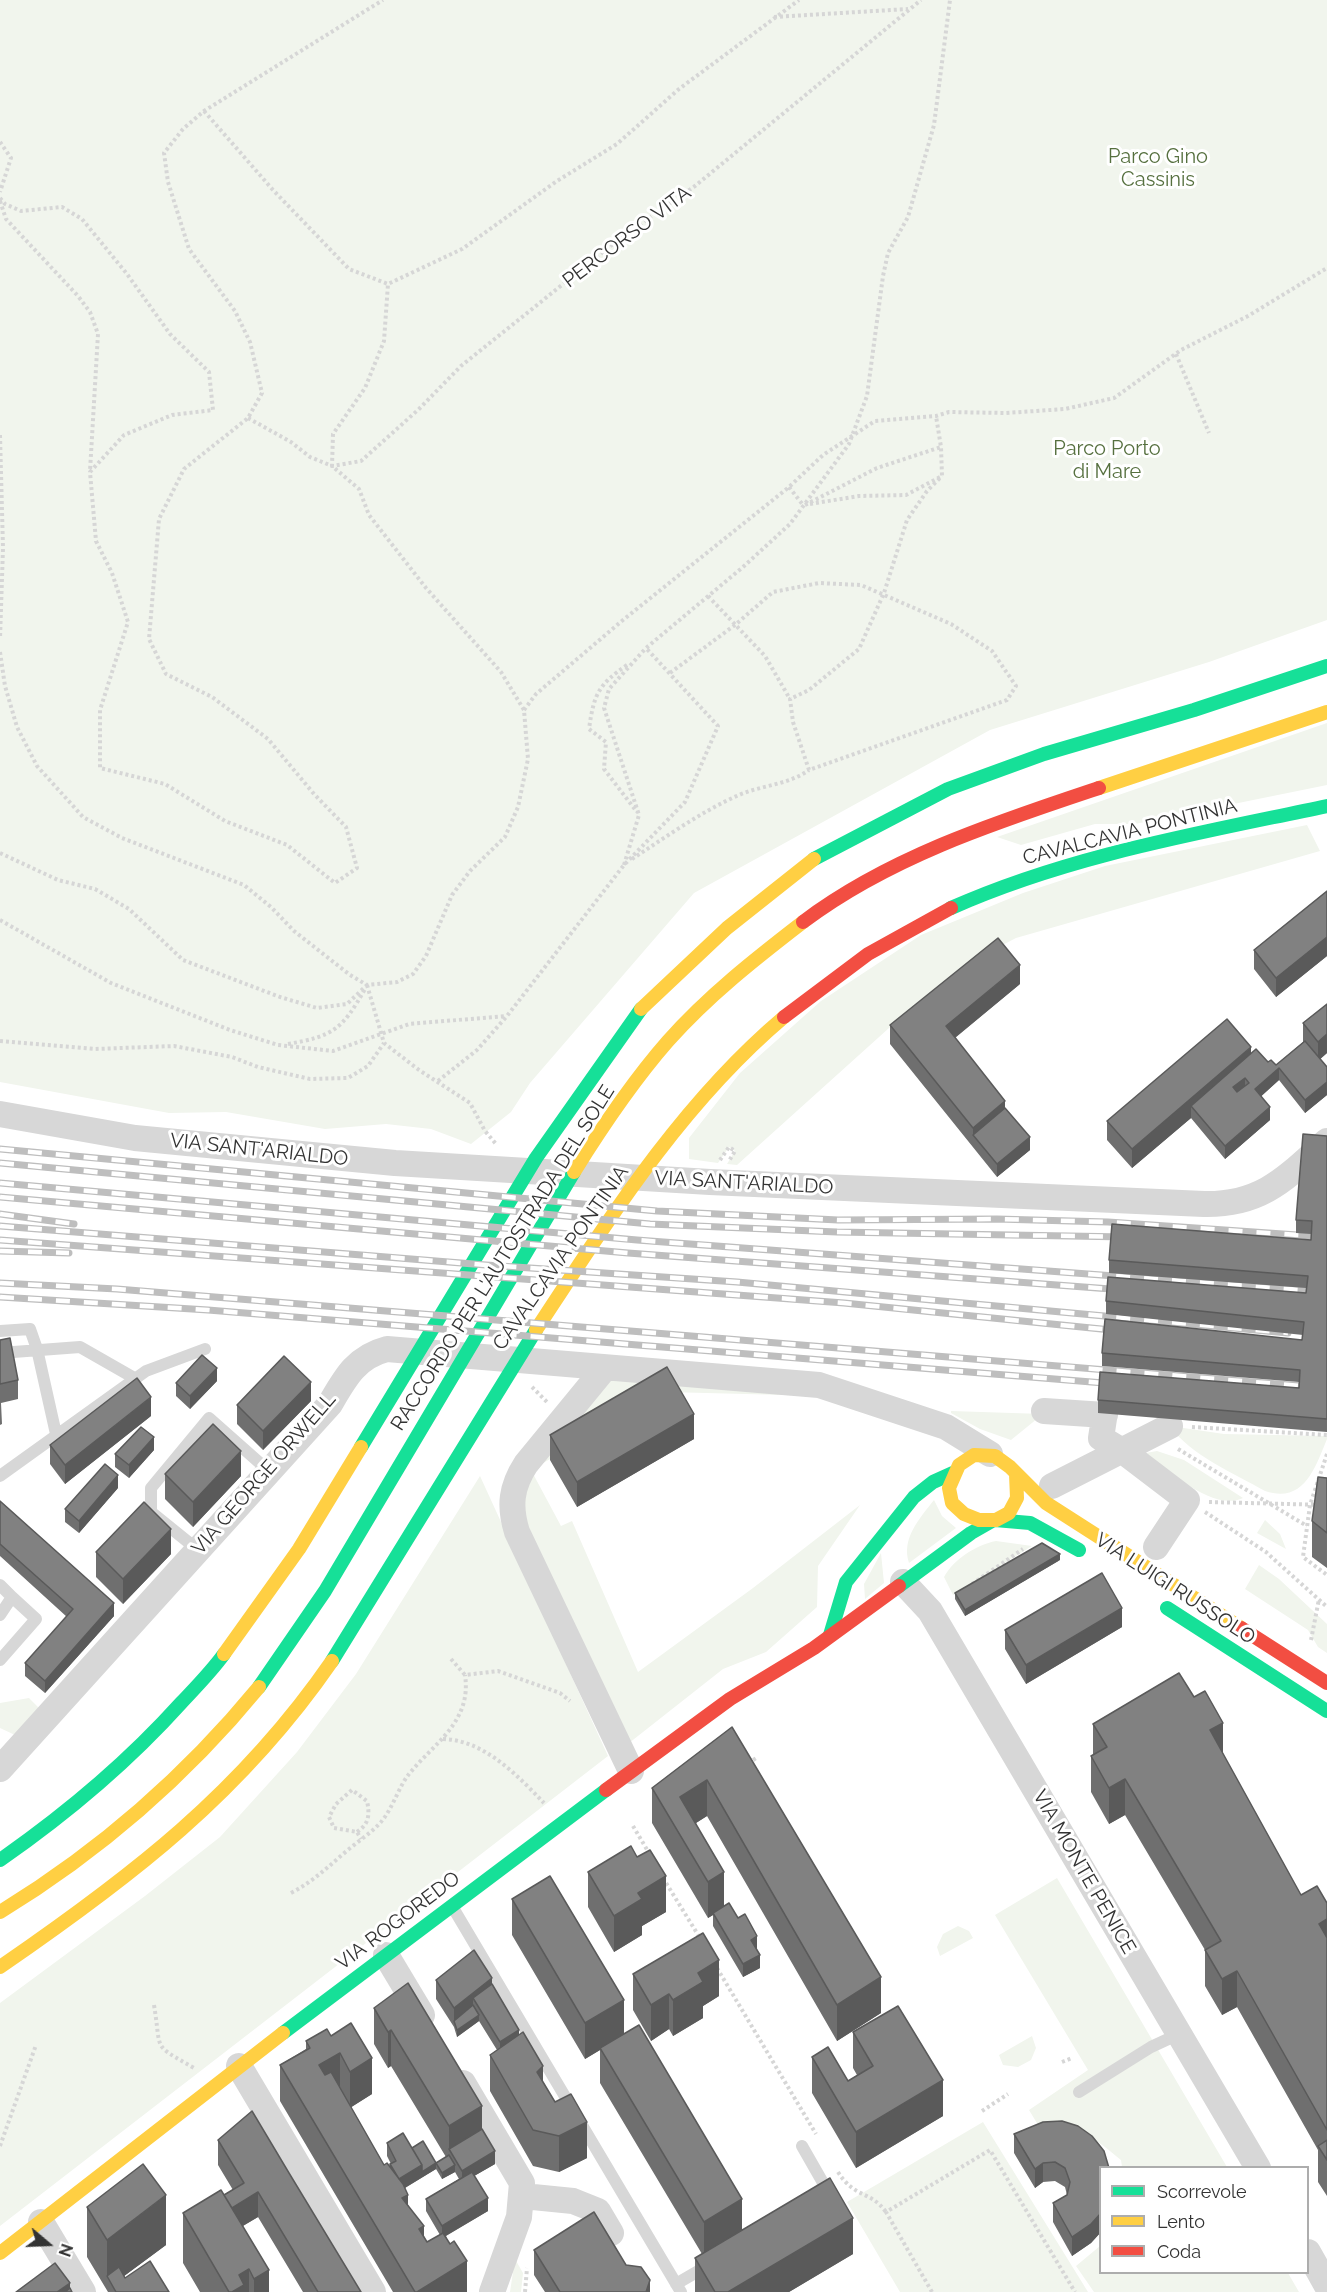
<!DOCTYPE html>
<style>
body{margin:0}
#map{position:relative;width:1327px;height:2292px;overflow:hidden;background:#fff;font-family:Raleway,sans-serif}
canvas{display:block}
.legend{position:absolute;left:1099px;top:2166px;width:210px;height:108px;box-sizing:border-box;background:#fff;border:2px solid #adadad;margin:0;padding:8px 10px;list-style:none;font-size:18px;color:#333}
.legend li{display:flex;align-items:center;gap:12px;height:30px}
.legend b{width:30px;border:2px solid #adadad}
.north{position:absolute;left:18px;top:2214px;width:60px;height:60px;-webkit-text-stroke:4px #fff;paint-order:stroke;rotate:109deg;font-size:16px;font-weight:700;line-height:24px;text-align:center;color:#333}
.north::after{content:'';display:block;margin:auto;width:21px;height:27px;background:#333;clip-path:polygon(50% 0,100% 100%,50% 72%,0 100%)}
</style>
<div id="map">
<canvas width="1327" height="2292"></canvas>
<ul class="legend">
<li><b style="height:8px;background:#16e098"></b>Scorrevole</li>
<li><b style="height:8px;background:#ffcf43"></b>Lento</li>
<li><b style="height:8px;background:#f24e42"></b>Coda</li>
</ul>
<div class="north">N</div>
</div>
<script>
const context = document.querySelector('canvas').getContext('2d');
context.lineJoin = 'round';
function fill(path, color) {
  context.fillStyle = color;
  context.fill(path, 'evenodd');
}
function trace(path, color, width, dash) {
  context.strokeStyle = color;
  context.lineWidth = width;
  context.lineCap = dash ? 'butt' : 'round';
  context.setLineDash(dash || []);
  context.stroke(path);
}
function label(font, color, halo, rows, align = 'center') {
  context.font = font + ' Raleway,sans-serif';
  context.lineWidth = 6;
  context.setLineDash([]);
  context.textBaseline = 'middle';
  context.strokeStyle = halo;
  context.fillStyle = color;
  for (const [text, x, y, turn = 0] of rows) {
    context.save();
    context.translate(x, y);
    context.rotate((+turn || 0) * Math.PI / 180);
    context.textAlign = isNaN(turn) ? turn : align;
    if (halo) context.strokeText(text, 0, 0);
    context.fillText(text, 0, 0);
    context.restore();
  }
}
const green = new Path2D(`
 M0,0h1327v620l-118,42 -219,68 -296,163 -164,190 -19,29 -40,32 -40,-15 -45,-5 -61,5 -99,-17 -57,1 -169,-31z
 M1327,723v62l-192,39h-40l-74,21 -24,-8z
 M1307,825l13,26 -304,87 -50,26 -47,37 -182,164 -10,-1 8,-13 -6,-4 -11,16 -29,-4v-21l51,-65 81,-72 100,-66 102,-42 82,-27z
 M612,1378l211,18 -156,-4 -136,78 30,56 11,-5 66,151 115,-84 107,-83 -42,61 -1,41 -51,45 -43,17 -99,78 -102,-217c-7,-22 -5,-38 5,-58l73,-89z
 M951,1411l92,3 -32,26 -31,-11 -29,-16z
 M1170,1426l54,8 103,2v3c-12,29 -23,65 -62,52 -31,-18 -74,-35 -95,-65z
 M1157,1451l27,9 59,38c-30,14 -74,-27 -97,-45z
 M480,1476l128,280 -608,470v-223l145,-107 75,-59 77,-85 59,-78z
 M934,1500l8,16 14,12 -47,35c-8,-24 10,-44 25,-63z
 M1265,1520l15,14 6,15 -29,-16z
 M996,1541l36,5 -79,49 -9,-18c10,-18 32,-32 52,-36z
 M881,1553l3,30 -19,16 -1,-15z
 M1259,1565l20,14 48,45v29l-9,-6 -10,-17 -63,-41z
 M29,1698l10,10 -24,27 -15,-7v-25z
 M1057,1878l170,289h-105l-1,-7c-32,-26 -36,-31 -78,-27l-14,-23 59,-40 -93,-155z
 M958,1926l11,5 4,7 -33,18 -3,-9 6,-13z
 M1032,2036l4,12 -5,12 -13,7 -15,-2 -4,-10z
 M983,2122l105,170h-188l-53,-90z
 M1100,2246v26l188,1 11,19h-205l-18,-26z
 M515,2259l8,14 -2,19h-11z`);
const path = new Path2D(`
 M774,17l134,-8
 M204,111l69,79 76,79 39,15 74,-35 95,-68 60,-37 62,-55 120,-89
 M0,142l11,16 -11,34
 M0,198l5,6 16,7 41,-4 20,12 45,55 43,60 39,38 4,38 -41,5 -48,20 -34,37 6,69 16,32 16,49 -28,88v58l65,16 60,37 62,24 48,38 22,-15 -11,-41 -32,-33 -46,-55 -56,-42 -46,-23 -17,-35 10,-120 25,-50 64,-51 14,-25 -12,-51 -15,-31 -46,-62 -21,-67 -4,-29 19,-24 21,-18 179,-111
 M0,201l6,18 72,77 12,16 8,22 -8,137
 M1176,354l33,79
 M248,418l43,24 19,15 22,9 29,-5 58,-52 42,-43 157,-126 77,-54 226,-186
 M0,435l3,113 -3,91
 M789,487l14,18
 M810,504l49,-8 47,-1 36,-19 -1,-29
 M805,505l72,-37 64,-21 -5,-31
 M708,596l57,60 25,43
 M0,652l5,34 12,41 20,39 46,51 39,21 122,47 27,22 23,24 56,44 17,10 30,-3 16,-8 13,-18 26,-61 18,-24 35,-34 13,-30 10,-48 -4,-49 -23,-38 -75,-84 -57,-73 -10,-26 -27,-23 1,-32 32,-46 19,-47 4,-57
 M627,665c-29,20 -33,29 -38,64l17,13 -2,27 33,43
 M670,673l65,-48 38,-33 46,-9 42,2 90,39 41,27 24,35 -9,14 -198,70 -16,-48 -3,-23 19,-9 50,-41 25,-56 23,-73 20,-29 15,-15
 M524,710l12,-16 87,-74 166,-133 34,-32 52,-34 61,-5 13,-4 57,1 59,-4 49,-11 67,-48 67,-34 79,-48
 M0,853l58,27 37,9 34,20 54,51 97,37 37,11 30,-4 20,-19
 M632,859c34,-22 70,-48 107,-64 23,-10 49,-10 70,-25
 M624,865l15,-50 -35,-107 5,-19 37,-41 97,-81 47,-43 59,-80 18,-48 16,-120 5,-23 20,-36 26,-92 16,-125
 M0,920l111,63 119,47 48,15 55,6 76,-27 97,-8
 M367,985l17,58 35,27 51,33 15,28 11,13
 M0,1041l95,8 79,-3 58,11 26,10 52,12 38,-1 20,-12 16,-23
 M288,1044c45,-8 54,-14 77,-55
 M438,1081l39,-31 30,-34 117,-151 61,-63 33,-76 -72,-78
 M720,1160l9,-13 6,4 -6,10
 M532,1387l16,16
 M1192,1427l135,8
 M1178,1449l129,77
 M1327,1454l-17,51 -7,52 24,18
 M1209,1502l118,3
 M1205,1512l61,40 61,55
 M972,1584l51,-35
 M1311,1640l8,-41
 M451,1659l14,16 33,-4 62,22 10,8
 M443,1739c41,1 74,36 101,64
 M748,1763l10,-6
 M633,1826l16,27
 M357,1832c12,-8 13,-17 10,-31l-15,-11 -16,14 -7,13 5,11 23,4 4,7
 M663,1878l37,60
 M291,1893c23,-12 39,-28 58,-44 11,-9 23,-17 32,-27 12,-14 17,-34 28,-48 25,-31 63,-52 56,-99
 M717,1968l99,166
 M154,2005c8,48 -3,38 40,63
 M1062,2062l10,-4
 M982,2111l26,-17
 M0,2146l36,-101
 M838,2172c17,27 32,18 48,40
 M525,2292l2,-24
 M932,2292l-46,-80 104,-62 85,142`);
const lane = new Path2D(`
 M0,1331l30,-2 7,20 19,85
 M0,1353l80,-6 56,32
 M0,1476l146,-105 59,-22
 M198,1550l-47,-38v-24l58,-70 53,47 5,8
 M0,1585l12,12
 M0,1615l12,-18 24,22 -36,41
 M452,1906l229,386
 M1079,2092l72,-45 28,-13
 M802,2146l20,35 2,6 -5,11
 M676,2284l31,-18`);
const street = new Path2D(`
 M0,1114l135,24 260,25 315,19 494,22c58,1 82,-26 123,-63
 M604,1369l-78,95c-15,23 -17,42 -9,68l114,239
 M1044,1411l61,4
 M1105,1412l-4,26 23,14 63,48 -31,47
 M1052,1486l118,-60
 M903,1582l27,29 328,557
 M0,1769l330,-365c15,-26 26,-47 57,-55l432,36 127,42 44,27
 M386,1955l36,60
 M239,2066l134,226
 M463,2083l59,100 -3,34 -27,75
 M523,2196l50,5 25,10 13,22
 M41,2222l42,70
 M1308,2252l19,34`);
const fast = new Path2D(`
 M814,859l134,-70 96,-35 150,-44 133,-44
 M951,908c119,-53 249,-75 376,-102
 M361,1447l175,-289 105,-149
 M995,1520l35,3 49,27
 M899,1586l72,-53 21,-12
 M1167,1608l160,103
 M830,1635l16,-53 68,-85 19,-15 20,-9
 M332,1661l204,-331
 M259,1687l66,-96 249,-419
 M0,1860c66,-46 127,-97 181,-157 15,-16 30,-31 43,-49
 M283,2033l323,-243`);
const slow = new Path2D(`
 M1099,788l228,-76
 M641,1009l86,-81 87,-69
 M574,1172c28,-45 58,-90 94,-131 40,-45 87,-82 135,-119
 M536,1330c73,-111 145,-226 248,-313
 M1016,1474l1,24 -8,15 -13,7h-17l-15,-6 -12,-11 -3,-15 10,-23 15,-10 21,1 15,11 36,36 195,125
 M224,1654l75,-105 62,-102
 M0,1912c100,-61 185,-135 259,-225
 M0,1967c131,-90 241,-174 332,-306
 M0,2253l283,-220`);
const jam = new Path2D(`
 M803,922c86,-65 194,-100 296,-134
 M784,1017l84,-63 83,-46
 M1241,1628l86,55
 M606,1790l124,-91 84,-51 85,-62`);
const rail = new Path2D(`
 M0,1149l657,62 181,9 159,-1 111,3 219,15
 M0,1163l650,61 187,8 290,5
 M0,1183l637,57 690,52
 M0,1197l628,56 496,37
 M0,1214l74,10
 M0,1226l486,39 251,17 551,51
 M0,1240l844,63 277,28
 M0,1251l69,2
 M0,1283l117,6 1210,99
 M0,1297l208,13 908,74`);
const wall = new Path2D(`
 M1327,891v65l-51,41 -22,-28v-19z
 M1020,984l-65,54 50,70 25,42 -33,27 -107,-133v-19z
 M1327,1004v49l-7,6 7,8v28l-22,18 -26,-33 -18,16 9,24 -45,39 -34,-41 -59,50 -25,-28v-19l144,-68 17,9 8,3 27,-23v-19z
 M1327,1136v296l-229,-19v-13l201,-12v-6l-197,-16v-13l200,-13 1,-5 -197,-21v-13l200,-8v-5l-197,-15v-13l202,-20v-6l-15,-1v-13z
 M0,1340l18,40v19l-17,4 1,21 -2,1z
 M217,1381l-27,28 -14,-13v-13z
 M311,1401l-48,49 -26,-26v-19z
 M151,1416l-86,68 -15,-20v-19z
 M550,1435l144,4 -117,68 -27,-47z
 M154,1450l-25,28 -14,-11v-13z
 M165,1474l76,2 -48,51 -28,-28z
 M1327,1478v90l-15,-11v-36z
 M118,1488l-39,45 -14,-11v-13z
 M0,1501l114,115 -69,77 -20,-17v-13l42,-46 -67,-61z
 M96,1552l75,2 -48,50 -27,-27z
 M1060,1560l-95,56 -10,-17v-6z
 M1122,1627l-96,57 -21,-35v-19z
 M1093,1724l130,30 78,141 26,8v293l-9,-14v-32l-81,-143 -15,8 -17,-29v-36l-80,-135 -16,9 -18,-32v-36l2,-1z
 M732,1727l149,286 -44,28 -130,-225 -11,7 28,83 33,43 3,19 -17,9 -30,-51v-11l-5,3 -56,-95v-35z
 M588,1872l78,40 -24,14v9l-28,17 -26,-45z
 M512,1899l112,135 118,196 111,24 -64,38h-94v-34l7,-4 -102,-171v-33l-15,9 -73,-124z
 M633,1974l86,22 -16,10v12l-30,18 -4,-7 -18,12 -18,-31z
 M436,1980l56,4 51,98 44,76 -28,14 -26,-6 -43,-75v-36l7,-5 -18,-29 -22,16 -3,-10 -18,-28z
 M374,2008l108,121 13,35 -21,12 14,35 -42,25 21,56h-74l-113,-191v-36l26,-16v-8l25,-5 41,58 -21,13 33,58 6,2v-3h1l-4,-8v-13l25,5 24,15 10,-6 -55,-91 -3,2 -14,-24zM436,2169l6,10 13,-7 4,7 -33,20v12l14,24 -13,7 -19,-37 -3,-17z
 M853,2032l90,84 -87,52 -44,-75v-36l36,24 9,-6 -4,-7z
 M1014,2134l87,34v64l-10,11 -19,13 -19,-34v-19l14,-8 -2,-8 -10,-6 -12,1 -8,6 -21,-35z
 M218,2140l143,152h-58l-45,-75 -15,9 26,66h-69l-17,-29v-50l41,-18 9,-5 -15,-25z
 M87,2207l79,38 -42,31 1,2 44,14h-61l-21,-35z
 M534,2250l92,15 24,27h-105l-11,-17z`);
const shadedWall = new Path2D(`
 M1327,937v19l-51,41v-19z
 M1020,965v19l-74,61v-19z
 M1327,1034v19l-9,8v-19z
 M1251,1047v19l-60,40v12l-59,50v-19z
 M1279,1068v12l-24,22v-13z
 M1245,1078v12l-12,10v-13z
 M1327,1082v13l-22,18v-13z
 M1005,1101v19l-32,15v-7z
 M1270,1107v13l-45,39v-13z
 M1030,1137v13l-33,27v-13z
 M217,1368v13l-27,28v-13z
 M311,1382v19l-48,49v-19z
 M151,1397v19l-86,68v-19z
 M694,1414v25l-117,68v-25z
 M154,1437v13l-25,28v-13z
 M241,1451v25l-48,51v-25z
 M118,1475v13l-39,45v-12z
 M171,1529v25l-48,50v-25z
 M1060,1554v6l-95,56v-6z
 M114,1603v13l-69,77v-12z
 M1122,1608v19l-96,57v-19z
 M1223,1723v36l-13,-29z
 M1125,1779v36l-16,9v-36z
 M707,1780v36l-27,17v-36z
 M724,1872v36l-11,5v2l-5,3v-36z
 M666,1876v36l-24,14v9l-28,17v-36l24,-23z
 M1327,1919v36l-8,-31z
 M757,1936v13l-6,4v-13z
 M760,1955v13l-17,9v-13z
 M719,1960v36l-16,10v12l-30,18v-36l25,-27z
 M1237,1971v36l-15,8v-36z
 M881,1977v36l-44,28v-36z
 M492,1978v19l-19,1v13l-19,10v-13z
 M669,1994v35l-18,12v-36z
 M624,2000v36l-24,12v2l-15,9v-36z
 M479,2015v6l-22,16v-7z
 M391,2030v36l-3,2v-36z
 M519,2030v13l-19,12v-13z
 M340,2053v36l-21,12v-36z
 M372,2058v36l-22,14v-36z
 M543,2066v36l-6,-30z
 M943,2080v36l-87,52v-36z
 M482,2106v36l-33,7v13v-36z
 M587,2122v36l-28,14v-36z
 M495,2151v13l-33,19v-12z
 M436,2163v6l-38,23v-12l24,-15z
 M1043,2163v19l-8,6v-19z
 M455,2165v7l-13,7v-6z
 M258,2192v25l-31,18v-24z
 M166,2195v50l-54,40 -5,-9v13v-49z
 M408,2195v36l-6,-33z
 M488,2198v13l-46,27v-12z
 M742,2199v36l-38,23v-36z
 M1101,2213v19l-10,11 -19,13v-19z
 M853,2218v36l-64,38h-61z
 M424,2226v36l-5,-33z
 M467,2261v31h-50z
 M249,2269v23h-17l7,-17z
 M269,2270v22h-15v-13z
 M650,2280v12h-4z
 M70,2283v9h-13z`);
const building = new Path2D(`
 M1327,891v46l-51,41 -22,-28z
 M998,938l22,27 -74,61 59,75 -32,27 -83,-103z
 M1327,1004v30l-9,8 -15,-19z
 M1227,1019l24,28 -119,102 -25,-28z
 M1305,1041l22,26v15l-22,18 -26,-32 -24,21 15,18 -45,39 -34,-40 65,-57 12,13 3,-2 5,5zM1245,1078l4,5 -12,9 -4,-5z
 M1005,1108l25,29 -33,27 -24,-29z
 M1303,1134l24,2v283l-229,-19 2,-28 199,16 1,-18 -198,-17 3,-34 197,21 2,-18 -198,-21 2,-24 198,16 2,-17 -199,-16 3,-36 199,16 1,-19 -16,-1z
 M10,1338l8,42 -18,4v-44z
 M202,1355l15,13 -27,28 -14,-13z
 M284,1356l27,26 -48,49 -26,-26z
 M667,1367l27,47 -117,68 -27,-47z
 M137,1378l14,19 -86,68 -15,-20z
 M213,1424l28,27 -48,51 -28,-28z
 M141,1427l13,10 -25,28 -14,-11z
 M105,1464l13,11 -39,46 -14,-12z
 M1318,1477l9,1v55l-15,-12z
 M0,1501l114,102 -69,78 -20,-18 48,-54 -73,-65z
 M144,1502l27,27 -48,50 -27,-27z
 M1042,1543l18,11 -95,56 -10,-17z
 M1102,1573l20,35 -96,57 -21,-35z
 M1179,1673l15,24 11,-6 18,32 -13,7 91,165 16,-9 10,17v16l-8,5 8,14v192l-90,-159 -15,8 -17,-29 16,-9 -96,-162 -16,9 -18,-32 16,-9 -14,-23z
 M732,1727l149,250 -44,28 -130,-225 -27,17 44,75 -16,10 -56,-94z
 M631,1846l6,11 13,-7 16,26 -28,17 4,6 -28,17 -26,-44z
 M550,1876l74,124 -39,23 -73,-124z
 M729,1903l9,15 7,-4 12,22 -6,4 9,15 -17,9 -30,-51z
 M703,1933l16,27 -21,13 5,9 -30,18 -4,-6 -18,11 -18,-31z
 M474,1950l18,28 -38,30 -18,-28z
 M408,1983l74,123 -33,20 -58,-96 -3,2 -14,-24z
 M492,1984l27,46 -19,12 -27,-44z
 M473,2005l6,10 -22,15 -3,-9z
 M898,2006l45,74 -87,52 -44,-75 16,-10 20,34 25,-15 -20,-34z
 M351,2023l21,35 -22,14 -10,-19 -21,12 6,10 6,-3 53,93 3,-2 16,21 5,11 -6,3 22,28 -5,3 8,13 16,-9 7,11 4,-3 13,20 -50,31h-2l-135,-227 30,-17 -4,-7 21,-12 4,7z
 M639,2025l103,174 -38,23 -104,-174z
 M523,2032l20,34 -6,6 18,30 16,-8 16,28 -28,14 -26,-6 -43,-75z
 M252,2111l37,62 72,119h-43l-60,-100 -26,16 -8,-13 20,-12 -26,-43z
 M1062,2121l16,5 14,10 12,15 5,17h-8v45l-10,11 -19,13 -19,-34 14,-8 3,-13 -5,-14 -10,-6 -12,1 -8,6 -21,-35 29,-12z
 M482,2129l13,22 -33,20 -13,-22z
 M403,2133l19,32 -23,14 -9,-15 6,-3 -9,-18z
 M1327,2140v20l-9,-14z
 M423,2141l13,22 13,-8 6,10 -13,8 -6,-10 -14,9v-7l-10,-17z
 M143,2164l23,31 -59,45 -20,-33z
 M472,2172l16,26 -46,28 -16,-27z
 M830,2178l23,40 -125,74h-13l-20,-34z
 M221,2190l48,80 -15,9 -5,-10 -10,6 5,10 -12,7h-3l-46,-79z
 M594,2212l32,53 15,2 9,13 -4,12h-86l-26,-42z
 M150,2261l19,31h-53l-9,-16 12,-9 6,11z
 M55,2263l15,20 -13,9h-41z
 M70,2288l2,4h-7z`);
const parkNames = [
 ["Parco Gino",1158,157],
 ["Cassinis",1158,180],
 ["Parco Porto",1107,449],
 ["di Mare",1107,472]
];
const streetNames = [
 ["PERCORSO VITA",627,237,-37],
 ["CAVALCAVIA PONTINIA",1130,832,-14],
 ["VIA SANT'ARIALDO",259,1150,6],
 ["VIA SANT'ARIALDO",744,1183,3],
 ["RACCORDO PER L'AUTOSTRADA DEL SOLE",503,1258,-58],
 ["CAVALCAVIA PONTINIA",561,1258,-55],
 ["VIA GEORGE ORWELL",264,1474,-49],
 ["VIA LUIGI RUSSOLO",1175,1589,33],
 ["VIA MONTE PENICE",1084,1872,60],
 ["VIA ROGOREDO",398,1921,-37]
];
fill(green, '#f1f5ed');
trace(path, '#d6d6d6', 4, [3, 3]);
trace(lane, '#d7d7d7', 12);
trace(street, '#d7d7d7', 26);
trace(fast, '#16e098', 14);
trace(slow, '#ffcf43', 14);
trace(jam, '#f24e42', 14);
trace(rail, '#bebebe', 7);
trace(rail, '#fff', 4.5, [14]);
fill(wall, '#6f6f6f');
fill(shadedWall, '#5a5a5a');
fill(building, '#818181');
trace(building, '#5a5a5a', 1.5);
label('20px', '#56703f', '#fff', parkNames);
label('20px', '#333', '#fff', streetNames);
</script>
